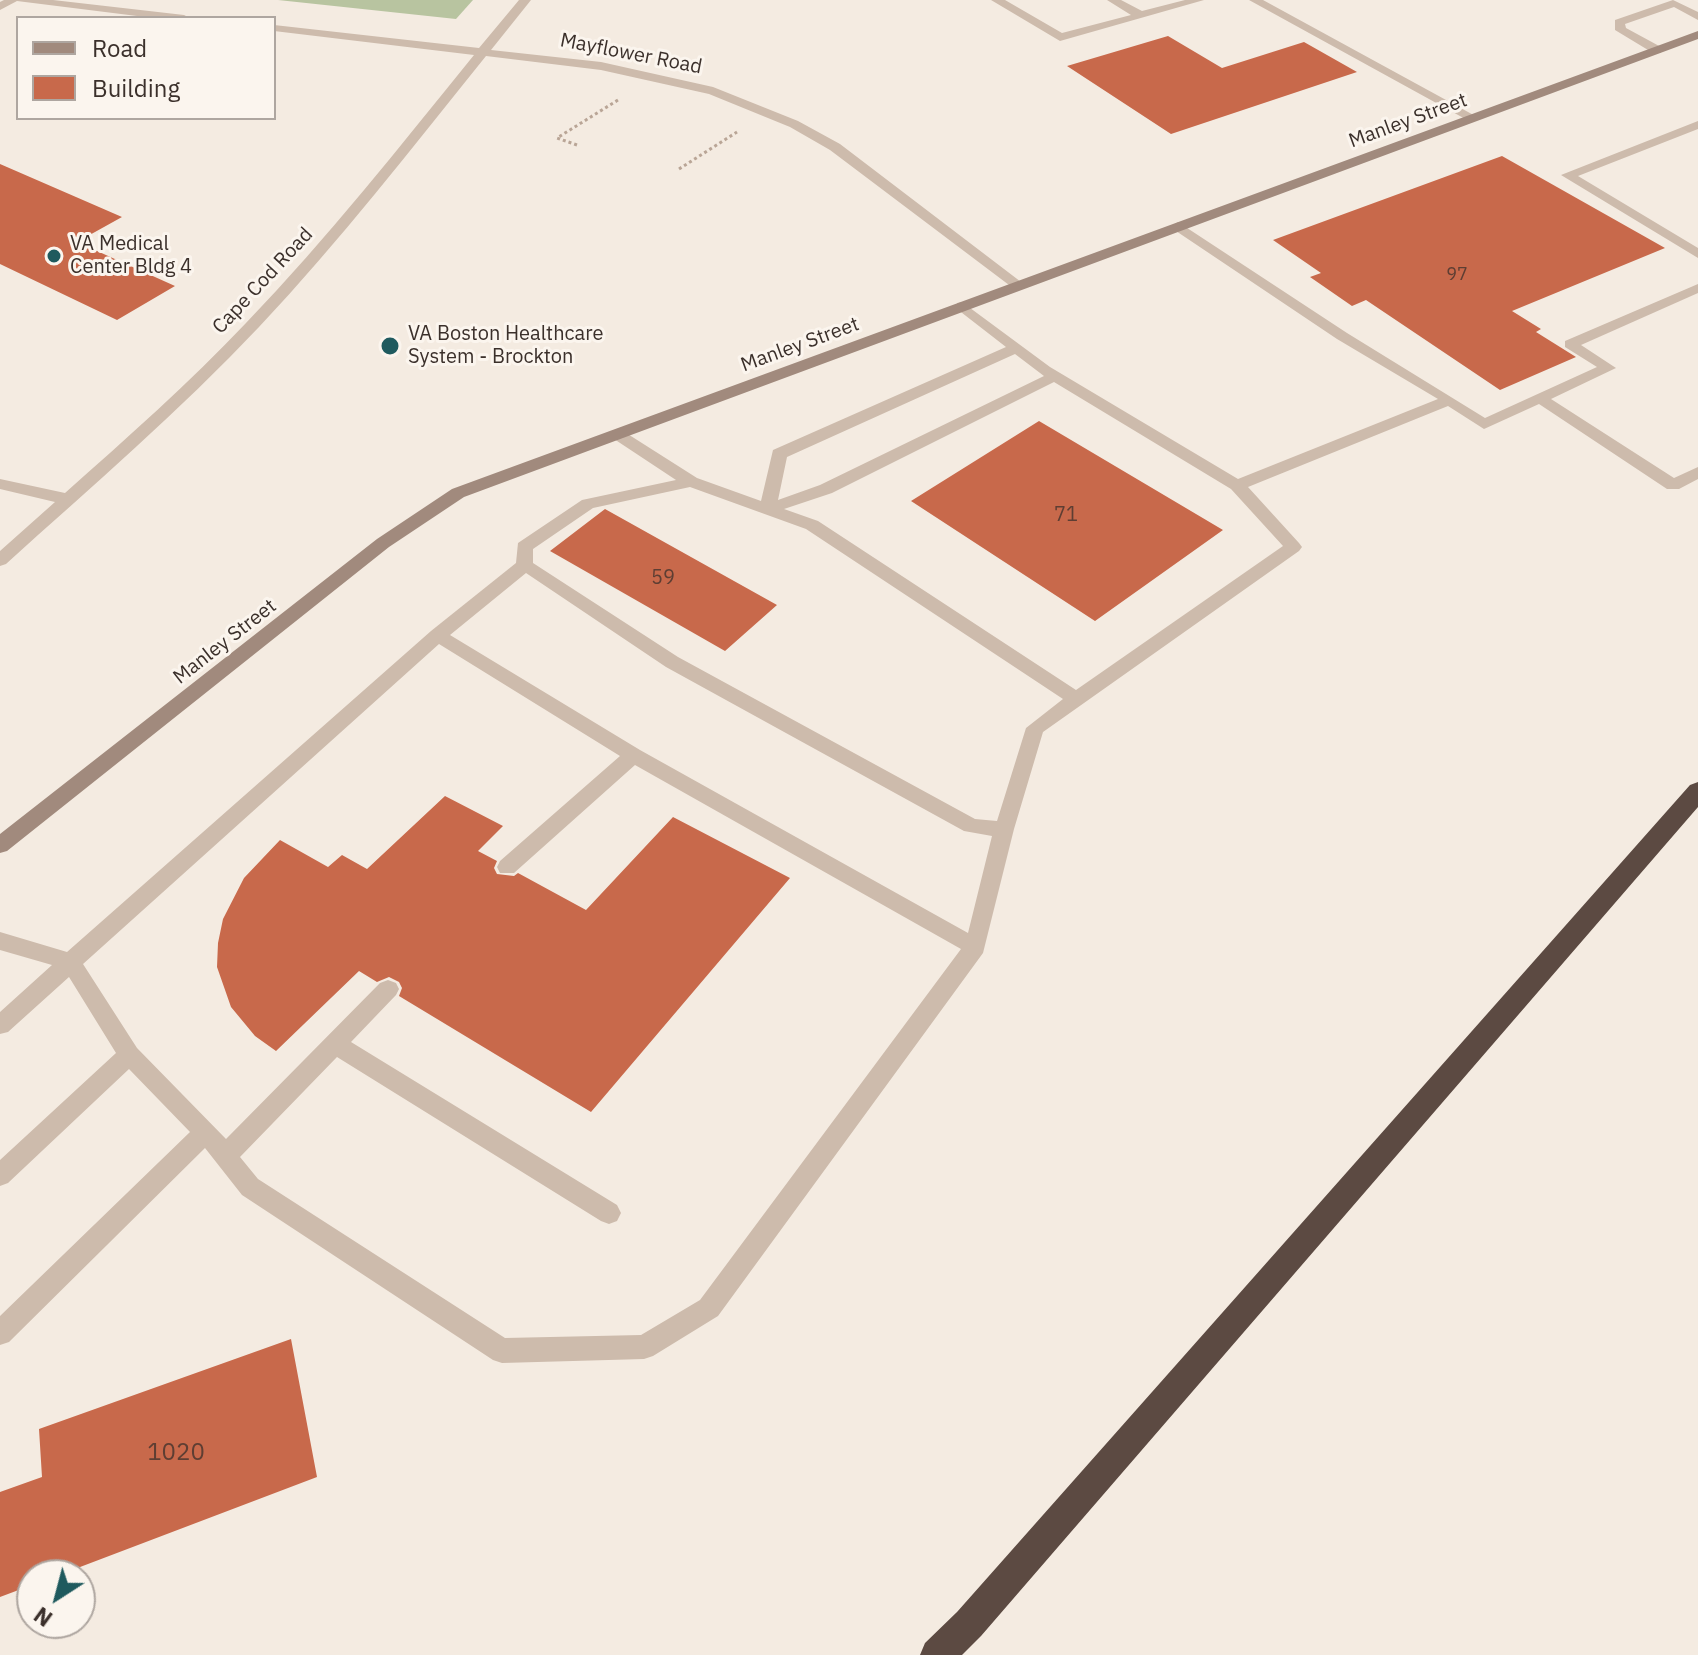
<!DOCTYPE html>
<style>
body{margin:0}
#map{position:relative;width:1698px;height:1655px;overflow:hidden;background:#f4ebe1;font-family:"IBM Plex Sans",sans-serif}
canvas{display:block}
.legend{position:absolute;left:16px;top:16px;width:260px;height:104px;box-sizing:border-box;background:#fbf5ee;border:2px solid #aea6a0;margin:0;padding:10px 14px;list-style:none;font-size:24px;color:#3b302b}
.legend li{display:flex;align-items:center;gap:16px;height:40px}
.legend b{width:40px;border:2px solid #aea6a0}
.north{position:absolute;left:16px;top:1559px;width:80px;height:80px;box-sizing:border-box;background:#fbf5ee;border:2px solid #aea6a0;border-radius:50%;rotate:216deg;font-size:22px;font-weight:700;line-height:32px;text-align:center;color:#3b302b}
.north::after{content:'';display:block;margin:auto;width:28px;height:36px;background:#1f5a5e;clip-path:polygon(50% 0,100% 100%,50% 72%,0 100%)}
</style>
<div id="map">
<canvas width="1698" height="1655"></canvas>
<ul class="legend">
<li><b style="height:10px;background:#a18a7d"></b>Road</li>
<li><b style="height:22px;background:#c8694b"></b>Building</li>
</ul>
<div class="north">N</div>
</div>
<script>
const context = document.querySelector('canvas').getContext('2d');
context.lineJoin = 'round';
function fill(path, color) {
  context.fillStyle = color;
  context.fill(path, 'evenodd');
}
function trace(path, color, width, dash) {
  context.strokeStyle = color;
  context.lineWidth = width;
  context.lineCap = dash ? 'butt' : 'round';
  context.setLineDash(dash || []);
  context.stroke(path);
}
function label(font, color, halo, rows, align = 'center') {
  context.font = font + ' "IBM Plex Sans",sans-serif';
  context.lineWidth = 6;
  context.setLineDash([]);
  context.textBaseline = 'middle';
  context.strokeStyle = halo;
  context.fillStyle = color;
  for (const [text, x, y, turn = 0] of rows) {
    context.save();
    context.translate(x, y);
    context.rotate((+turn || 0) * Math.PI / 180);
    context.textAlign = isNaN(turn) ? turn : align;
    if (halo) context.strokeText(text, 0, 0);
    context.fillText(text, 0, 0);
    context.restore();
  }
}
const green = new Path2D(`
 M278,0h195l-17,19z`);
const building = new Path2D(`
 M1168,36l54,32 82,-26 53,30 -186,62 -104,-68z
 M1502,156l163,92 -153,63 29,18 -5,3 40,25 -76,33 -134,-90 -14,6 -42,-29 11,-4 -48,-33z
 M0,164l122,53 -45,25 98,44 -58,34 -117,-56z
 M1039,421l184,109 -128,91 -184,-120z
 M605,509l172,96 -52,46 -175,-100z
 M445,796l58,30 -25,25 19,10 -3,7 3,6 17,2 4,-3 68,37 87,-93 117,61 -199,234 -192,-116 3,-8 -3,-6 -10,-5 -12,5 -18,-11 -83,80 -21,-15 -24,-29 -14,-40 1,-24 5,-24 21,-41 36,-38 48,27 14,-12 25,14z
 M291,1339l26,138 -258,98h-27v10l-32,12v-105l42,-15 -3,-48z`);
const path = new Path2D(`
 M577,145l-20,-7 61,-38
 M679,169l58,-37`);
const lane = new Path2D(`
 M4,0h49l131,15 6,3h-37l-136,-17 -17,9v-8z
 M519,0h12l-40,50 110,12 112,25 85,34 42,23 185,141 -7,4 -5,-1 -183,-138 -40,-23 -81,-33 -108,-24 -115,-14c-74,92 -146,185 -227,271 -79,84 -167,159 -253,237l-6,2v-15l55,-49 -55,-13v-10l65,14c62,-55 124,-110 181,-170 82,-85 154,-177 228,-268l-200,-24v-6l205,23z
 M991,0h14l57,33 69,-18 -24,-15h14l21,11 43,-11h19l-144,41z
 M1249,0h14l216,118 -10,3z
 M1673,0l25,12v8l-24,-13 -49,17 1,4 35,19v6h-8l-38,-23v-10z
 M1698,121v8l-120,47 120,72v10l-137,-83z
 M1178,222l169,111 138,85 112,-51 -32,-20v-6l133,-57v9l-117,52 35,23 -65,31 123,79 24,-11v12l-19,10h-12l-128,-85 -55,25 -36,-23 -200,81 51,56 3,4 -3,4 -256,181 -29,97 -31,124 -265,363 -65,40 -9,3 -142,4 -9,-3 -251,-165 -37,-47 -196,194 -9,3v-29l190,-184 -61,-63 -121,114 -8,3v-26l116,-107 -47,-76 -61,55 -8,2v-22l52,-47 -52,-15v-18l67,20 364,-321 85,-68 2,-20 64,-43 94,-20 -65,-43v-6h12l74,47 64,23 12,-51 233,-103 -49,-38v-6l5,-1 88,65 188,112 200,-80 -101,-60 -164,-110 -2,-3zM1015,354l29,22 -224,109 -42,15 9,-43zM1054,382l177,107 52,57 -207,144 -258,-169 -34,-12 48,-16zM690,487l116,42 257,170 -37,29 -29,93 -22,-2 -297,-162 -145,-94v-14l60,-41zM526,573l140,94 298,164 28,5 -24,97 -328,-183 -190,-115zM439,644l181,112 -120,105 -3,6 3,6h14l121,-108 326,184 -261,351 -59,35 -136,3 -247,-159 -18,-22 97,-100 264,164 8,3 8,-3 4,-8 -4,-8 -266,-163 45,-47 3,-6 -3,-6 -8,-3 -8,3 -154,156 -89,-91 -54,-84z`);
const secondary = new Path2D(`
 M1698,31v8l-1234,458 -75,50 -382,304 -7,2v-19l377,-295 75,-50z`);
const highway = new Path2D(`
 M1698,782v25l-717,829 -19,19h-42l5,-12 32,-31 733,-827z`);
const markers = [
 [54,256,8,"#1f5a5e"],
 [390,346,10,"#1f5a5e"]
];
const farNumbernames = [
 ["97",1457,275]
];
const farStreetnames = [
 ["Mayflower Road",631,54,11],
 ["Manley Street",1408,121,-20],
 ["Cape Cod Road",263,281,-47],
 ["Manley Street",800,345,-20],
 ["Manley Street",225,642,-38]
];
const farPoinames = [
 ["VA Medical",70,244],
 ["Center Bldg 4",70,267],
 ["VA Boston Healthcare",408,334],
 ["System - Brockton",408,357]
];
const numberNames = [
 ["71",1066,515],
 ["59",663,578]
];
const nearNumbernames = [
 ["1020",176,1453]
];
fill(green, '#b8c4a0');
fill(building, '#c8694b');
trace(path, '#b9a596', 3, [3, 3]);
fill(lane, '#cdbbac');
fill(secondary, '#a18a7d');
fill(highway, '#5c4a42');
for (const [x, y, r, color] of markers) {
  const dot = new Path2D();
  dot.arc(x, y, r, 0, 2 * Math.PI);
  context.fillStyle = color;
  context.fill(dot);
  trace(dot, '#fbf5ee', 3);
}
label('18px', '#5e3e33', null, farNumbernames);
label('20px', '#3b302b', '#fbf5ee', farStreetnames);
label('20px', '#3b302b', '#fbf5ee', farPoinames, 'left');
label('20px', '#5e3e33', null, numberNames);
label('24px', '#5e3e33', null, nearNumbernames);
</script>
